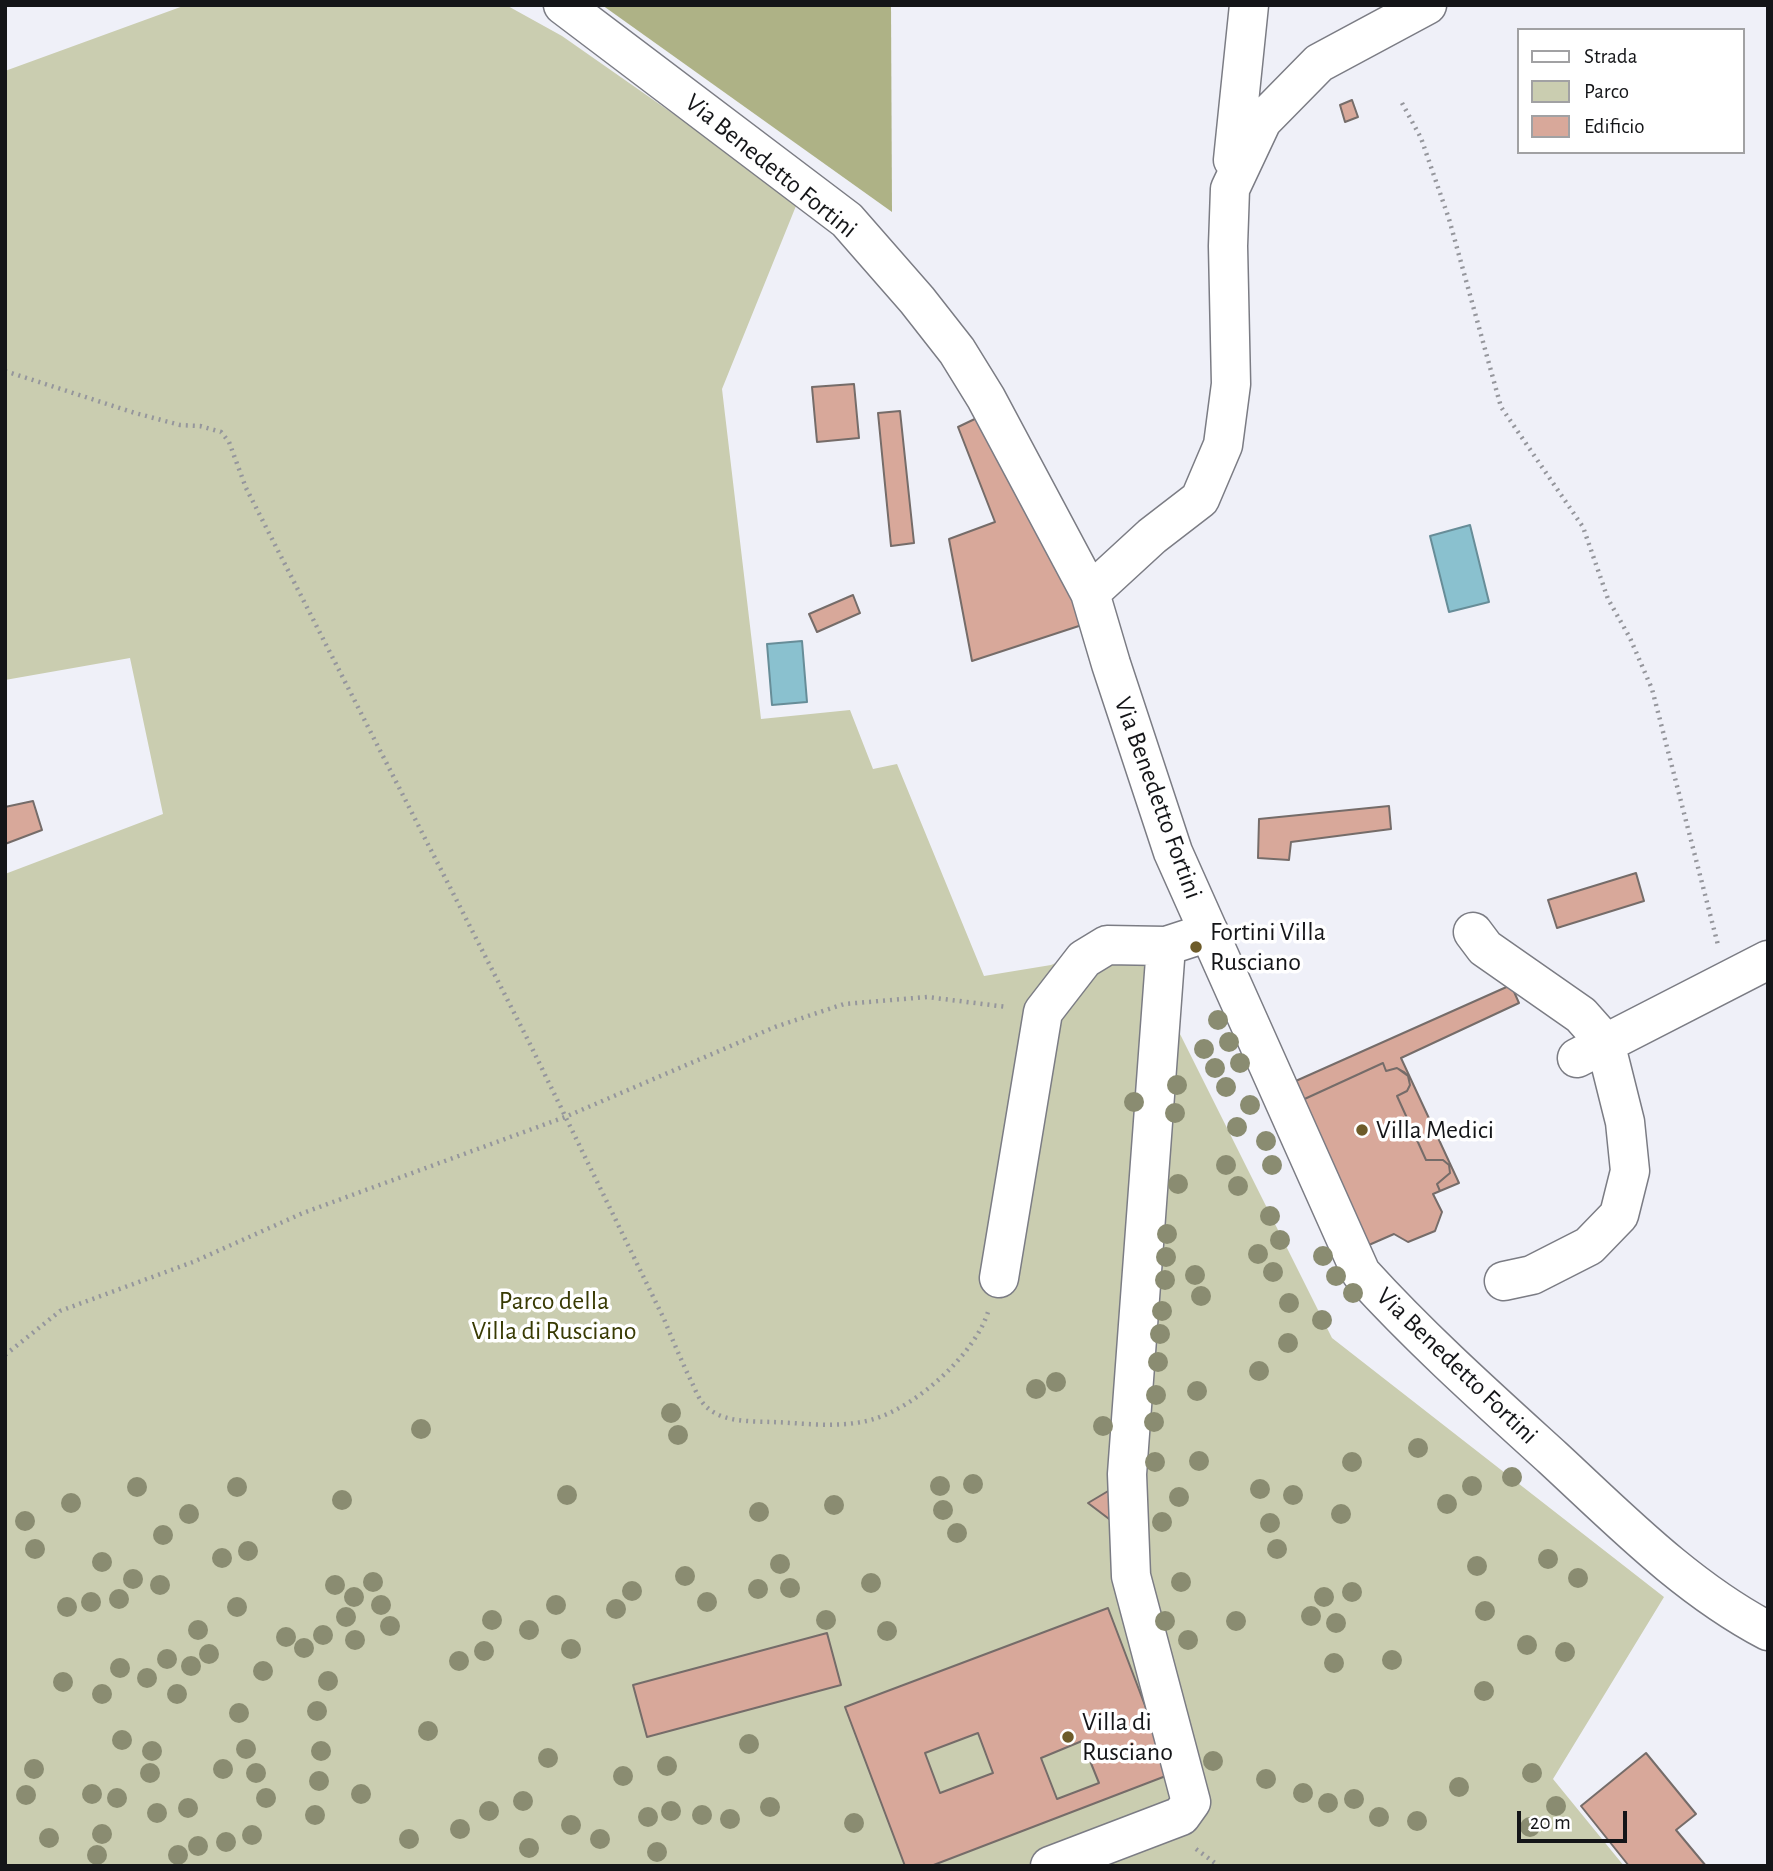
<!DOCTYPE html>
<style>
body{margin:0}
#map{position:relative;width:1773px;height:1871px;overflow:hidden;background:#eff0f8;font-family:"Alegreya Sans",sans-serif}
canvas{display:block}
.frame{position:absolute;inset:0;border:7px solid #141518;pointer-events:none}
.legend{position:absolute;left:1517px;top:28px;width:228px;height:126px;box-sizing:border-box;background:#fff;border:2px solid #a1a1a3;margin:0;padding:9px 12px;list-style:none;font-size:21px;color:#141518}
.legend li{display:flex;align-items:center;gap:14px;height:35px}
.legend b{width:35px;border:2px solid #a1a1a3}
.scale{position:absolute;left:1517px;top:1811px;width:110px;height:32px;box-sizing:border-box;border:4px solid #141518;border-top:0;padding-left:9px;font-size:21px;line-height:24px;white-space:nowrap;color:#141518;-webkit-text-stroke:5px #fff;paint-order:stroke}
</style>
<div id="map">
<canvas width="1773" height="1871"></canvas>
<div class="frame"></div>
<ul class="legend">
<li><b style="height:9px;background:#fff"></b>Strada</li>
<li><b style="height:19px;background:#cacdb0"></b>Parco</li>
<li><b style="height:19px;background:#d8a89a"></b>Edificio</li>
</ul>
<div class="scale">20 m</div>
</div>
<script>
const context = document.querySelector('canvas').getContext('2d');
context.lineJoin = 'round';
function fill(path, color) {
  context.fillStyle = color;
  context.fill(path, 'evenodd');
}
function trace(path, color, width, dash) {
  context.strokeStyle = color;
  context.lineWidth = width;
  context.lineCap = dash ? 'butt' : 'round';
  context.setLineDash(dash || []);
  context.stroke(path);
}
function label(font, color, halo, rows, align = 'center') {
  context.font = font + ' "Alegreya Sans",sans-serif';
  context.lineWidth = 7;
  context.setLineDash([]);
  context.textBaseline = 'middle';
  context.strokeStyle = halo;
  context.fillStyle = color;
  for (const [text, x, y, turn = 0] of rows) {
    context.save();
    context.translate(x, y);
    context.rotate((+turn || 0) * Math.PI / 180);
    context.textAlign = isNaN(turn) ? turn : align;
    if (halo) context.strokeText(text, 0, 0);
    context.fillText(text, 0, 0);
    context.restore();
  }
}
const green = new Path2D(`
 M186,5h320l56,31 236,165 -76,188 39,330 89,-9 23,59 24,-5 87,212 67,-11 78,-33 203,406 332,259 -111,182 71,87h-1619v-992l158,-60 -33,-156 -125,22v-609z`);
const forest = new Path2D(`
 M602,5h289l1,207z`);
const water = new Path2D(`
 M1470,525l19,77 -40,10 -19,-76z
 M802,641l5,61 -35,3 -5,-61z`);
const building = new Path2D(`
 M1352,100l6,17 -13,5 -5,-17z
 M854,384l5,54 -42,4 -5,-55z
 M900,411l14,132 -23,3 -13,-133z
 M981,416l104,208 -113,37 -23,-122 46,-17 -37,-95z
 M853,595l7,18 -43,19 -8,-18z
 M33,801l9,29 -37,14v-37z
 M1389,806l2,23 -100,13 -2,18 -31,-2 1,-39z
 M1636,873l8,28 -87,27 -9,-28z
 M1511,985l8,18 -118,55 58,125 -19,8 -3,-7 13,-11 -1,-8 -6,-5h-17l-29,-64 10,-5 3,-6 -2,-9 -4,-4 -7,-4 -11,3 -3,-8 -85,39 -9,-18z
 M1383,1063l3,8 11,-3 11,8 2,9 -3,6 -10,5 29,64h17l6,5 1,8 -13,11 3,7 -7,3 9,18 -7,19 -27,11 -14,-8 -32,14 -64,-146z
 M1120,1484l-3,41 -29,-22z
 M1108,1608l63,166 -240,92h-26l-60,-159zM978,1733l15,40 -53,20 -15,-40zM1082,1741l17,42 -42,16 -16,-41z
 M827,1633l14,52 -194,52 -14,-52z
 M1646,1753l50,61 -20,16 30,36h-77l-48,-60z`);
const path = new Path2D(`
 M1402,103l19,35 28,81 52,188 82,120 25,72 22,39 22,51 66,256
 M5,371l130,42 45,12 20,1 21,6 8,10 17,46 283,554 135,277c9,22 18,43 28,64 3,6 6,14 10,19 16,21 47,19 70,20 33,1 69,7 102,-3 43,-13 100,-64 114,-107
 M5,1355l55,-44 133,-49 110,-49 262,-96 210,-90 69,-23 83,-7 80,10
 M1196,1849l23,17`);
const minor = new Path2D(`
 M563,5l284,215 70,80 40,51 29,47 104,195 21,71 62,188 188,421c60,66 126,125 192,185 67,62 133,130 215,173
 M1233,160l16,-155
 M1090,593l62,-57 48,-37 23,-54 8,-61 -3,-138 2,-57 32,-68 57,-58 108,-58
 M1473,932l12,16 96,67 24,27 20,80 5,49 -11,44 -30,31 -57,29 -28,6
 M1577,1058l191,-98
 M999,1278l44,-266 41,-53 23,-14 59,1
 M1050,1866l131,-50 10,-14 -60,-226 -4,-102 39,-528 43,-14`);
const trees = [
 [1218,1020],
 [1229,1042],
 [1204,1049],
 [1240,1063],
 [1215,1068],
 [1177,1085],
 [1226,1087],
 [1134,1102],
 [1250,1105],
 [1175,1113],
 [1237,1127],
 [1266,1141],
 [1226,1165],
 [1272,1165],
 [1178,1184],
 [1238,1186],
 [1270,1216],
 [1167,1234],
 [1280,1240],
 [1258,1254],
 [1323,1256],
 [1166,1257],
 [1273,1272],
 [1195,1275],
 [1336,1276],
 [1165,1280],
 [1353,1293],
 [1201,1296],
 [1289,1303],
 [1162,1311],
 [1322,1320],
 [1160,1334],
 [1288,1343],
 [1158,1362],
 [1259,1371],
 [1056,1382],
 [1036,1389],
 [1197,1391],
 [1156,1395],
 [671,1413],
 [1154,1422],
 [1103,1426],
 [421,1429],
 [678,1435],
 [1418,1448],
 [1199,1461],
 [1155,1462],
 [1352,1462],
 [1512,1477],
 [973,1484],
 [940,1486],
 [1472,1486],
 [137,1487],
 [237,1487],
 [1260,1489],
 [567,1495],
 [1293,1495],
 [1179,1497],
 [342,1500],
 [71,1503],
 [1447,1504],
 [834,1505],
 [943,1510],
 [759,1512],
 [189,1514],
 [1341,1514],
 [25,1521],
 [1162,1522],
 [1270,1523],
 [957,1533],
 [163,1535],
 [35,1549],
 [1277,1549],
 [248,1551],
 [222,1558],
 [1548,1559],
 [102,1562],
 [780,1564],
 [1477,1566],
 [685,1576],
 [1578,1578],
 [133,1579],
 [373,1582],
 [1181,1582],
 [871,1583],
 [160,1585],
 [335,1585],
 [790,1588],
 [758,1589],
 [632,1591],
 [1352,1592],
 [354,1597],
 [1324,1597],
 [119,1599],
 [91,1602],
 [707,1602],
 [381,1605],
 [556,1605],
 [67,1607],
 [237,1607],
 [616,1609],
 [1485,1611],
 [1311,1616],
 [346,1617],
 [492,1620],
 [826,1620],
 [1165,1621],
 [1236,1621],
 [1336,1623],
 [390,1626],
 [198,1630],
 [529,1630],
 [887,1631],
 [323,1635],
 [286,1637],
 [355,1640],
 [1188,1640],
 [1527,1645],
 [304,1648],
 [571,1649],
 [484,1651],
 [1565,1652],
 [209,1654],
 [167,1659],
 [1392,1660],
 [459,1661],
 [1334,1663],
 [191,1666],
 [120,1668],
 [263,1671],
 [147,1678],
 [328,1681],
 [63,1682],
 [1484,1691],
 [102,1694],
 [177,1694],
 [317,1711],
 [239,1713],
 [428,1731],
 [122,1740],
 [749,1744],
 [246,1749],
 [152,1751],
 [321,1751],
 [548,1758],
 [1213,1761],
 [667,1766],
 [34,1769],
 [223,1769],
 [150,1773],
 [256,1773],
 [1532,1773],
 [623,1776],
 [1266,1779],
 [319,1781],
 [1459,1787],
 [1303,1793],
 [92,1794],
 [361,1794],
 [26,1795],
 [117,1798],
 [266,1798],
 [1354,1799],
 [523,1801],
 [1328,1803],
 [1556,1806],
 [770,1807],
 [188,1808],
 [489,1811],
 [671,1811],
 [157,1813],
 [315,1815],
 [702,1815],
 [648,1817],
 [1379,1817],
 [730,1819],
 [1417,1821],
 [854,1823],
 [571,1825],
 [1530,1827],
 [460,1829],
 [102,1834],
 [252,1835],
 [49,1838],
 [409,1839],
 [600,1839],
 [226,1842],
 [198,1846],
 [529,1848],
 [657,1852],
 [97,1855],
 [178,1855]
];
const markers = [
 [1196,947,7,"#6d5b29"],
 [1362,1130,7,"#6d5b29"],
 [1068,1737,7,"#6d5b29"]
];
const streetNames = [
 ["Via Benedetto Fortini",771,166,39],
 ["Via Benedetto Fortini",1158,798,70],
 ["Via Benedetto Fortini",1457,1366,44]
];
const poiNames = [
 ["Fortini Villa",1210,932],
 ["Rusciano",1210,962],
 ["Villa Medici",1376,1130],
 ["Villa di",1082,1722],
 ["Rusciano",1082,1752]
];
const parkNames = [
 ["Parco della",554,1301],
 ["Villa di Rusciano",554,1331]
];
fill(green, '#cacdb0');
fill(forest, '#aeb286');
fill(water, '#8ac1cf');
trace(water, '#678d98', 2);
fill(building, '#d8a89a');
trace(building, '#756c69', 2);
trace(minor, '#7b7c84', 41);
trace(path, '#95969c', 4.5, [2, 5]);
trace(minor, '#fff', 38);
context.fillStyle = '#8a8c71';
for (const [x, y] of trees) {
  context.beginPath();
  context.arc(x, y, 10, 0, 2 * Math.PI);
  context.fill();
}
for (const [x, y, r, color] of markers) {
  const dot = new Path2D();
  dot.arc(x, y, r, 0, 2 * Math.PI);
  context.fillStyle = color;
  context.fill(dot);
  trace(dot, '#fff', 2.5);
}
label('26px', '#141518', '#fff', streetNames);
label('26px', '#141518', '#fff', poiNames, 'left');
label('26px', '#383a03', '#fff', parkNames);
</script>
